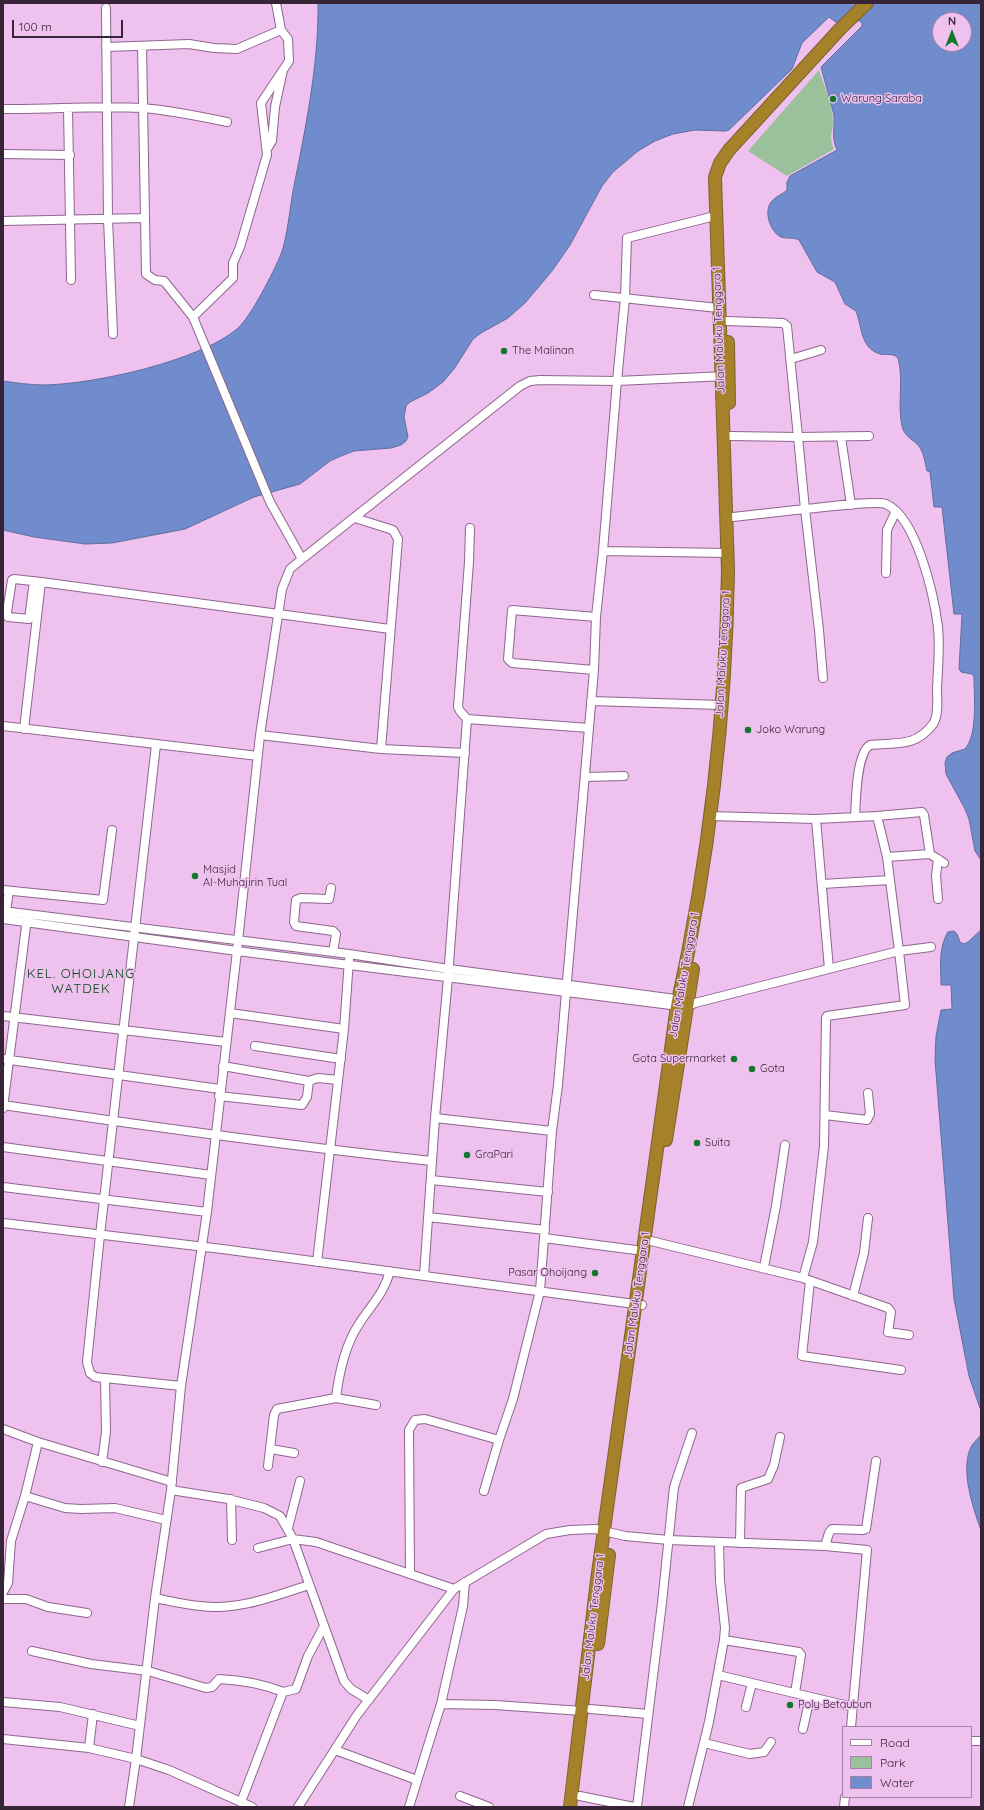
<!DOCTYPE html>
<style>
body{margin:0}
#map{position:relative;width:984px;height:1810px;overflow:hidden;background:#efc1ee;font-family:Quicksand,sans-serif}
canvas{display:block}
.frame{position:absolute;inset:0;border:4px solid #372537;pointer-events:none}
.legend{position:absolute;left:842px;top:1726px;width:130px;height:72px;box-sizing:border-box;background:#efc1ee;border:1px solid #a583a5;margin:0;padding:5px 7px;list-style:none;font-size:12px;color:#372537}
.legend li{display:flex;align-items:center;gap:8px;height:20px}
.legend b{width:20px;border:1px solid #a583a5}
.north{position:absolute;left:932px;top:12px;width:40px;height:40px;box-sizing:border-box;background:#efc1ee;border:1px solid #a583a5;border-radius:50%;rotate:0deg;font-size:11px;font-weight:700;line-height:16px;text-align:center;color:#372537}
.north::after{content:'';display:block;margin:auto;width:14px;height:18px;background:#12792c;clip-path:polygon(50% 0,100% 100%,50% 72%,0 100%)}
.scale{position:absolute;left:12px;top:20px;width:111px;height:18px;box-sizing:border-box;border:2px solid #372537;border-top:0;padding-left:5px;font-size:12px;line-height:14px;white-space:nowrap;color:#372537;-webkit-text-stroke:3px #efc1ee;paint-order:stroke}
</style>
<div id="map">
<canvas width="984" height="1810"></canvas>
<div class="frame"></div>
<ul class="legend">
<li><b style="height:5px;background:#fff"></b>Road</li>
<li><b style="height:11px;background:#9ac19c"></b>Park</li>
<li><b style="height:11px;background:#718ccc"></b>Water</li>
</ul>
<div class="north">N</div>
<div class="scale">100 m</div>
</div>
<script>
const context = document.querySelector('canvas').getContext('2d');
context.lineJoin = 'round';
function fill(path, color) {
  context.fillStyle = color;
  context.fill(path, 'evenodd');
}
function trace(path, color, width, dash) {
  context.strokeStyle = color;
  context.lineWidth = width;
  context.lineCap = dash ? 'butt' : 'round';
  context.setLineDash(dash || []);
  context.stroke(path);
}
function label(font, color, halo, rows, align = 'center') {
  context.font = font + ' Quicksand,sans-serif';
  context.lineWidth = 3;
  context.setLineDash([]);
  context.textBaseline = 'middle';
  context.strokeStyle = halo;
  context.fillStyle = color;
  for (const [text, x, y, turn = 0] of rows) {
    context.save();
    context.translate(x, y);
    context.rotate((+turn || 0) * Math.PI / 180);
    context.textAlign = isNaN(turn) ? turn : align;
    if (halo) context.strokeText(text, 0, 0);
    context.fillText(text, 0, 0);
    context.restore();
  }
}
const green = new Path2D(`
 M819,70c5,16 14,35 14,52 0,13 -5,13 1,27l-47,27 -39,-25z`);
const water = new Path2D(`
 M318,3h663v857l-6,-9 -6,-32 -4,-10 -19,-35 -1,-11 2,-6 5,-4 13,-4c13,-15 9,-53 9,-72l-2,-3 -11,-2 -2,-3 3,-55h-8l-12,-107h-8l-4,-35 -3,-1c-2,-8 -3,-19 -9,-26 -6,-6 -14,-9 -16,-19 -5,-22 2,-46 -4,-68 -6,-6 -12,-2 -18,-4 -20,-6 -18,-28 -24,-43l-11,-7 -10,-22 -18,-10 -18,-32c-6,-3 -12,-1 -18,-3 -11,-5 -18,-27 -9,-36 4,-5 11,-7 15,-11v-8l3,-6 47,-26c-6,-13 -2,-21 -3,-35l-13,-48 41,-41v-3l-4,-3 -12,10 -17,-13 -27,26 -10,26 -63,61 -4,1 -30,-1 -22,4 -18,7 -17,10 -25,21 -11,14 -32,59 -18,26 -27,32 -17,15 -27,15 -8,6 -19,30 -11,13 -15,11 -18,9 -4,4 -2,11 4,20 -2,4 -5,4 -10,3 -37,3 -13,5 -11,5 -30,23 -46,13 -69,32 -73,14 -27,1 -51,-7 -31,-7v-149c14,2 28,4 42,4 50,-1 154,-24 192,-56 14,-12 37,-58 44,-75 6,-16 9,-45 12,-63 12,-60 26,-127 25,-188zM940,20h24v24h-24z
 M981,930v481l-12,-35 -15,-77 -19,-239 1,-24 5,-26 11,-1 -1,-24h-10c0,-17 -3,-37 7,-53l6,-1 3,3 3,8 4,2 4,-2z
 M981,1435v95c-8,-22 -21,-60 -10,-83 2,-4 7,-8 10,-12z`);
const minor = new Path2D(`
 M276,3l5,27 7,9 1,22 -28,42 6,52 -27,92 -7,16v15l-40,39 77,185 32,57
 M106,8l2,211 5,115
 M142,46l4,228 9,6 9,1 29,36
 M106,47l83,-3 25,4 23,1 44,-19
 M68,108l3,172
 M3,109c46,1 92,-4 139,-1 28,2 56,8 85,14
 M267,149l5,-8 3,-34 8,-37
 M3,154l67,1
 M715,216l-88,22 -2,60 -8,83 109,-5
 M3,221l141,-3
 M594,295l124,13
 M727,321l56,2 4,3 11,111 -68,-1
 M791,359l30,-9
 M841,437l10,68
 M733,517l72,-8 -7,-72 71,-1
 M355,518l38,12 5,9 -17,210
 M603,551l124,2
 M886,573l1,-43 9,-19
 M34,581l-5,38 -21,-2 -1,-5 5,-32 2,-1 27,3
 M594,670l-82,-7 -4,-4 4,-49 84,7
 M823,678l-4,-48 -14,-121c14,-1 71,-9 81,-5 31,14 48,92 52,123 2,20 0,41 -1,61 0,11 2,28 -4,36 -18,24 -37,18 -63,21 -14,9 -14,56 -15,72
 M591,701l130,4
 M467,719l-7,-8 -2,-4 11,-145 1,-34
 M3,726l255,30
 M24,729l17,-147 349,47
 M260,735l121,14 84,4
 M156,745l-56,490 -13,127 3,11 5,4 86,9
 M585,777l39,-1
 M709,816l107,3 61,-3 10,41 12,94 32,-4
 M877,816l45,-4 2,3 6,39
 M816,819l13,150
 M887,857l43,-3 14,9
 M938,859l-2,17 2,23
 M822,884l68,-4
 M331,888l-2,11 -28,-1 -5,2 -2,22 2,4 37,5 3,3 -3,18
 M3,890l100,10 9,-70
 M3,911l346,43 100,15 234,31
 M6,911l3,-20
 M3,919l234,32 450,56 8,-4 204,-52 6,54 -78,11 -1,2 -2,128 -11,96 -10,36
 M230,1013l114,16
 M3,1016l223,26
 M255,1046l86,13
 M3,1059l217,30
 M223,1066l86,15 9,-3 20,2
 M219,1096l83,9 5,-8 2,-16
 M3,1105c143,21 286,41 429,56
 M3,1108l24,-190
 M825,1115l42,5 3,-6 -2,-21
 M435,1118l117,13
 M3,1147l208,28
 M431,1180l117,12
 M3,1187l204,25
 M428,1217l117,13
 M3,1223l219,26 420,56
 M544,1238l99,13
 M651,1241l152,37 85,30 3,4 -3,20 21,3
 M317,1262l27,-233 5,-69
 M764,1267l12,-61 9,-61
 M424,1276l11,-158 13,-140 19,-259 122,9
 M810,1281l-8,75 99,14
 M853,1296l11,-43 4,-35
 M336,1398c3,-25 9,-53 23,-74 12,-19 25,-30 31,-53
 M3,1429l35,13
 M271,1449l23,4
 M102,1462l4,-30 -1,-53
 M268,1466l6,-51 3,-6 59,-11 40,7
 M171,1490l57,9 36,9 16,8 13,23 51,142 7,8 18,11
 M484,1491l15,-51
 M25,1496l40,12 16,1 34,-1 51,12
 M231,1499l1,41
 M288,1528l12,-47
 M740,1543l1,-55 27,-9 6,-14 6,-28
 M825,1546l4,-13 3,-4 31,1 3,-1 10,-68
 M258,1548l35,-9 23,3 94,32
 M3,1592l5,-9 3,-42 14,-45 13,-54 134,40
 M155,1598c15,3 31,7 46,8 37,5 73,-10 108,-21
 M3,1599h23l22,8 39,6
 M724,1640l75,12 2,3 -6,38
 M32,1651l59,13 57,7 58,17 6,-1 7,-8c22,1 42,4 64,13l-42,110
 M718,1675l135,32
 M283,1692l13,-3 12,-33 16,-30
 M3,1702l57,5 80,19
 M441,1704l54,1 87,6
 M746,1707l6,-24
 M590,1709l58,5
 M803,1729l7,-32
 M3,1739l86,9 47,11 -7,48
 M971,1741h10
 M704,1743l46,11 14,-2 7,-10
 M89,1748l4,-34
 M335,1750l82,30
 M460,1796l29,11
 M580,1796l54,11
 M252,1807l-83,-37 -33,-11 19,-161 16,-108 10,-104 26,-174 30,-261 23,-216 22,-146 8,-20 12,-10 218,-173 10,-5 10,-1 77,1 -14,170 -7,66 -2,53 -36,415 -6,46 -12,160 -27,108 -14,41 -74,-21 -10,1 -6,10 1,144 44,15
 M298,1807l59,-92 97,-126 92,-55 24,-4 25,-1 30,7 44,4 156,6 42,4 -16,177
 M409,1807l32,-103 22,-98 2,-24
 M637,1807l25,-204 12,-116 18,-54
 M688,1807l21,-85 15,-82 1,-12 -5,-47 -1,-38
 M844,1807l1,-10`);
const highway = new Path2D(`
 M728,342l1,61
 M666,1140l27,-171
 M598,1644l11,-89
 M570,1807l27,-227 80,-574c31,-142 49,-289 51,-435l-13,-394 5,-14 9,-13 111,-121 27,-26`);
const markers = [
 [833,99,4,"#12792c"],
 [504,351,4,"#12792c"],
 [748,730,4,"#12792c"],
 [195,876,4,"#12792c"],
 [734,1059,4,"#12792c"],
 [752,1069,4,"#12792c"],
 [697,1143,4,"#12792c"],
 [467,1155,4,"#12792c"],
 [595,1273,4,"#12792c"],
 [790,1705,4,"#12792c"]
];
const poiNames = [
 ["Warung Saraba",841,99],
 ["The Malinan",512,351],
 ["Joko Warung",756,730],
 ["Masjid",203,870],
 ["Al-Muhajirin Tual",203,883],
 ["Gota Supermarket",726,1059,"right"],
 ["Gota",760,1069],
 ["Suita",705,1143],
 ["GraPari",475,1155],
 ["Pasar Ohoijang",587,1273,"right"],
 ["Poly Betaubun",798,1705]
];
const streetNames = [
 ["Jalan Maluku Tenggara 1",719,330,-92],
 ["Jalan Maluku Tenggara 1",723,654,-87],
 ["Jalan Maluku Tenggara 1",684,975,-80],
 ["Jalan Maluku Tenggara 1",637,1295,-82],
 ["Jalan Maluku Tenggara 1",593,1617,-83]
];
const quarterNames = [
 ["KEL. OHOIJANG",81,974],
 ["WATDEK",81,989]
];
fill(green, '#9ac19c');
fill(water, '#718ccc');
trace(water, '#606d9f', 1);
trace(minor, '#8e668e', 10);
trace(highway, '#7e612f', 14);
trace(minor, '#fff', 8);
trace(highway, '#a5822a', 12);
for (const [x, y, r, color] of markers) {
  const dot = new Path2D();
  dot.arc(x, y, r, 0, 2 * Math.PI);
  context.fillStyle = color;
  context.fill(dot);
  trace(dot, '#efc1ee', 1.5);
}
label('11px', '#372537', '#efc1ee', poiNames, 'left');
label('11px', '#372537', '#efc1ee', streetNames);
context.letterSpacing = '1px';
label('13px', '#094918', '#efc1ee', quarterNames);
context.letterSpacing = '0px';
</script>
